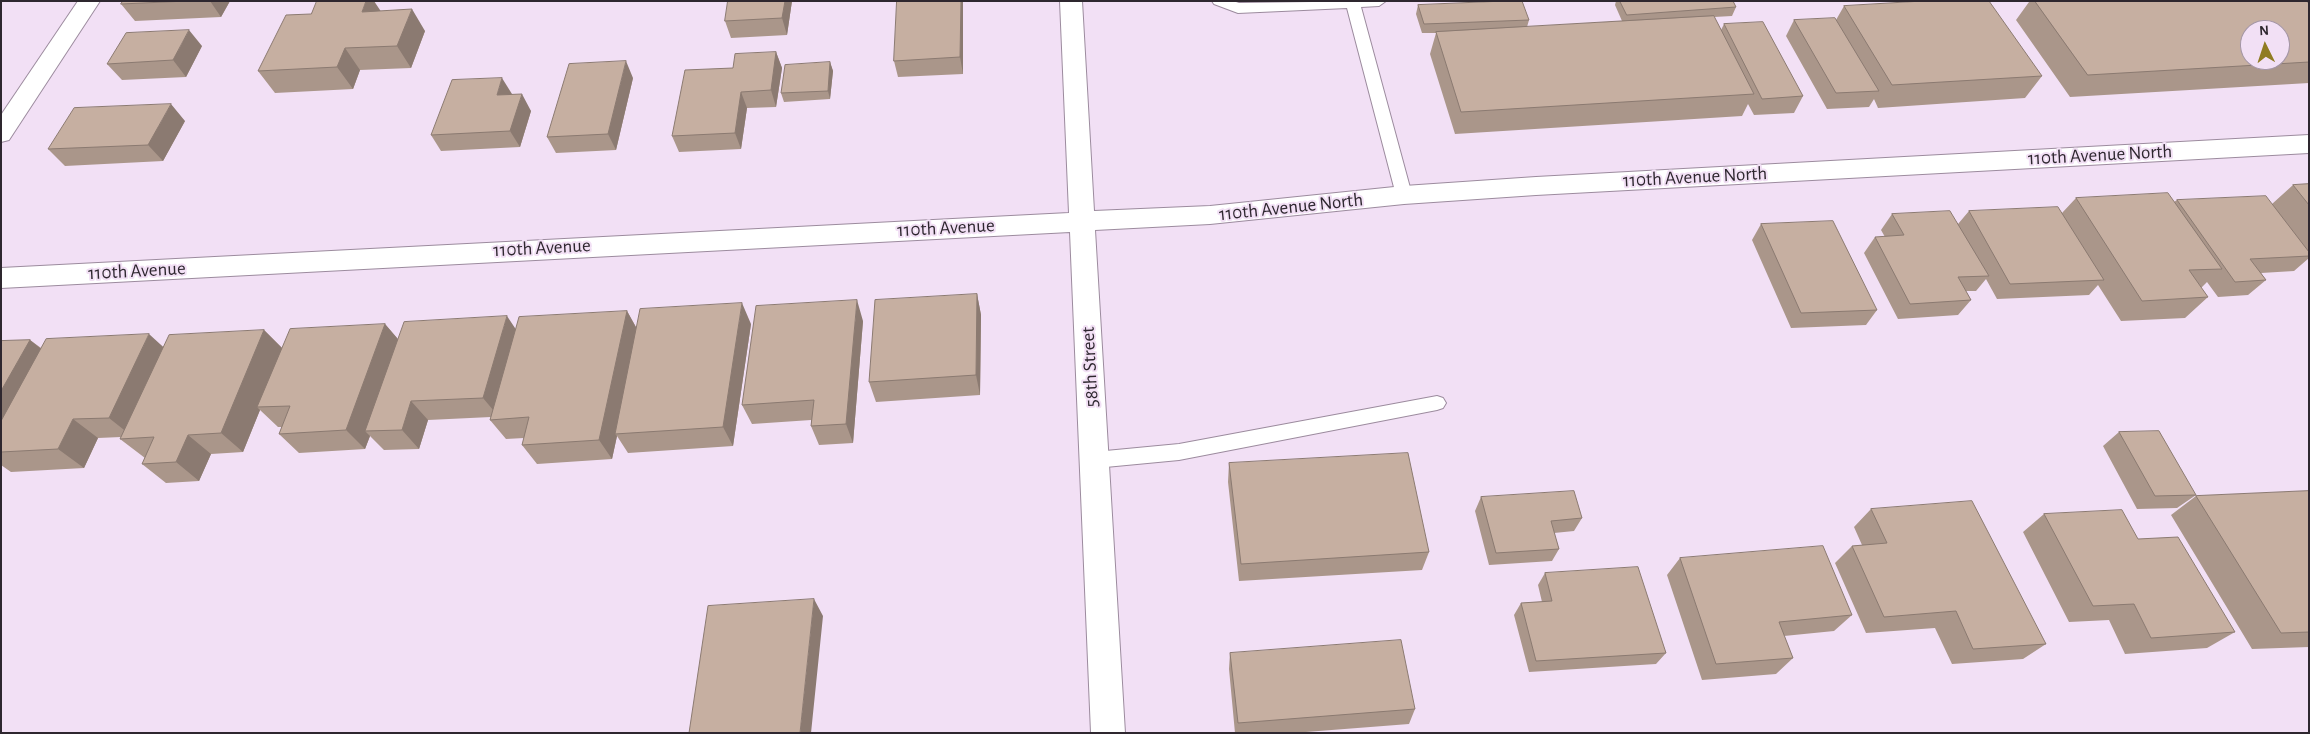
<!DOCTYPE html>
<style>
body{margin:0}
#map{position:relative;width:2310px;height:734px;overflow:hidden;background:#f2e0f5;font-family:"Alegreya Sans",sans-serif}
canvas{display:block}
.frame{position:absolute;inset:0;border:2px solid #2e272f;pointer-events:none}
.north{position:absolute;left:2240px;top:20px;width:50px;height:50px;box-sizing:border-box;background:#f2e0f5;border:1px solid #a496a6;border-radius:50%;rotate:356deg;font-size:14px;font-weight:700;line-height:20px;text-align:center;color:#2e272f}
.north::after{content:'';display:block;margin:auto;width:18px;height:22px;background:#907c22;clip-path:polygon(50% 0,100% 100%,50% 72%,0 100%)}
</style>
<div id="map">
<canvas width="2310" height="734"></canvas>
<div class="frame"></div>
<div class="north">N</div>
</div>
<script>
const context = document.querySelector('canvas').getContext('2d');
context.lineJoin = 'round';
function trace(path, color, width, dash) {
  context.strokeStyle = color;
  context.lineWidth = width;
  context.lineCap = dash ? 'butt' : 'round';
  context.setLineDash(dash || []);
  context.stroke(path);
}
function fill(path, color) {
  context.fillStyle = color;
  context.fill(path, 'evenodd');
}
function label(font, color, halo, rows, align = 'center') {
  context.font = font + ' "Alegreya Sans",sans-serif';
  context.lineWidth = 4;
  context.setLineDash([]);
  context.textBaseline = 'middle';
  context.strokeStyle = halo;
  context.fillStyle = color;
  for (const [text, x, y, turn = 0] of rows) {
    context.save();
    context.translate(x, y);
    context.rotate((+turn || 0) * Math.PI / 180);
    context.textAlign = isNaN(turn) ? turn : align;
    if (halo) context.strokeText(text, 0, 0);
    context.fillText(text, 0, 0);
    context.restore();
  }
}
const service = new Path2D(`
 M1212,1h21l6,2 147,-2 -7,5 -18,1 51,188 -2,4 -6,2 -6,-2 -2,-4 -49,-187 -109,5 -24,-9z
 M1437,396l6,2 3,5 -3,5 -6,2 -258,50 -84,8 -7,-2 -2,-6 2,-6 7,-2 84,-8z`);
const minor = new Path2D(`
 M78,1h22l-91,139 -8,2v-27z`);
const tertiary = new Path2D(`
 M1060,1h22l12,210 116,-5 194,-20 132,-9 773,-42v18l-773,42 -132,9 -194,20 -115,6 30,503h-34l-21,-501 -1069,56v-20l1068,-55z`);
const wall = new Path2D(`
 M123,1h107l-9,16 -86,4 -14,-17z
 M728,1h64l-5,34 -56,3 -6,-17z
 M897,1h66v73l-65,3 -4,-16z
 M1616,1h117l3,6 -4,9 -18,1 7,13 3,-6 79,72 -9,17 -40,2 -6,-11 -6,12 -287,18 -25,-80 6,-21h-14l-6,-19 2,-9 111,15 -2,7 95,-6 -7,-16z
 M2016,1h293v82l-239,14 -54,-77 13,-18h-12z
 M1844,6l198,70 -17,22 -147,10 -4,-9 -5,8 -42,2 -41,-73 8,-16h42z
 M380,11l45,20 -14,37 -51,2 -7,19 -78,4 -17,-22z
 M202,46l-16,31 -64,3 -15,-16z
 M776,52l6,16 -6,39 -29,1 -6,41 -62,3 -7,-16 61,-68z
 M830,62l3,9 -3,28 -46,3 -3,-9z
 M633,78l-17,72 -60,3 -9,-16z
 M512,94l19,17 -11,36 -79,4 -10,-16z
 M185,121l-22,40 -98,5 -17,-17z
 M2309,184v74l-15,13 -33,2 5,7 -18,15 -30,2 -11,-15 -6,6 7,9 -23,21 -64,3 -23,-36 -9,10 -92,4 -11,-20 -10,12h-10l5,9 -13,15 -60,4 -34,-66 11,-16h10l-4,-7 11,-16 66,10 11,-13 93,2 14,-15 98,4 3,-2 95,4 21,-19z
 M1761,224l116,86 -11,15 -75,3 -39,-88z
 M977,294l4,21 -1,80 -104,7 -7,-20z
 M627,311l9,16 115,-3 -18,122 -105,7 -11,-17 -5,23 -75,5 -15,-19 2,-7 -18,1 -16,-19 1,-3 -63,3 -9,29 -35,1 -14,-14 -5,13 -66,4 -20,-19 3,-7h-4l-18,-17 -17,42 -32,2 -12,27 -33,2 -24,-19 3,-6 -25,-19 1,-2 -23,1 -14,30 -73,4 -10,-7v-124l29,-1 11,8 122,-1 101,-17 18,18 103,-24 13,15 118,-10z
 M863,321l-10,122 -34,2 -8,-19v-6l-59,4 -10,-19z
 M2119,432l77,63 -19,13 -40,1 -34,-63z
 M1229,463l200,89 -7,18 -183,11 -11,-99z
 M2309,491v156l-57,2 -81,-134 25,-19z
 M1481,497l101,21 -8,13 -20,2 5,16 -7,12 -63,4 -14,-54z
 M1871,509l175,135 -23,15 -71,5 -17,-36 -69,5 -31,-70 17,-17 10,-1 -8,-18z
 M2044,514l94,25 97,93 -28,16 -82,6 -16,-34 -40,2 -46,-90z
 M1680,558l172,57 -18,16 -50,5 9,22 -17,16 -74,6 -35,-105z
 M1545,573l121,80 -10,11 -127,8 -15,-57 7,-12 21,-1 -4,-17z
 M1230,653l185,56 -6,15 -116,9h-58l-6,-64z`);
const shadedWall = new Path2D(`
 M210,1h20l-9,16z
 M366,1h8l10,15 -22,-4z
 M785,1h7l-5,34 -5,-17z
 M961,1h2v73l-3,-17z
 M412,9l13,22 -14,37 -14,-22z
 M189,30l13,16 -16,31 -13,-17z
 M345,48l15,22 -7,19 -16,-22z
 M776,52l6,16 -6,39 -5,-17z
 M626,61l7,17 -17,72 -8,-16z
 M830,62l3,9 -3,28 -2,-8z
 M502,78l10,16 -6,18 -9,-17z
 M741,92l6,16 -6,41 -6,-16z
 M522,94l9,17 -11,36 -10,-16z
 M171,104l14,17 -22,40 -15,-16z
 M977,294l4,21 -1,80 -4,-20z
 M857,300l6,21 -10,122 -7,-19z
 M742,303l9,21 -18,122 -10,-19z
 M627,311l11,20 -23,103 2,2 -5,23 -13,-19z
 M507,316l14,21 -22,80 -16,-19z
 M385,324l17,20 -37,87 5,5 -5,13 -19,-19z
 M264,330l20,20 -27,57 3,3 -17,42 -22,-19z
 M149,334l22,20 -38,83 -24,-19z
 M30,340l25,20 -54,79v-48z
 M411,401l17,19 -9,29 -17,-19z
 M73,419l25,19 -14,30 -26,-19z
 M188,435l23,19 -12,27 -23,-19z
 M814,599l9,17 -12,117h-11z`);
const building = new Path2D(`
 M123,1h64l-66,3z
 M317,1h49l-4,11 50,-3 -15,37 -52,2 -8,19 -79,4 28,-56 25,-1z
 M728,1h57l-3,17 -57,3z
 M897,1h64l-1,56 -66,4z
 M1505,1h17l7,19 -105,4 -6,-19z
 M1620,1h113l3,6 -109,8z
 M1923,1h66l53,75 -150,9 -48,-79z
 M2035,1h272l2,3v58l-221,13zM2250,30h30v30h-30z
 M1714,16l40,78 -293,18 -25,-80z
 M1835,18l44,73 -43,2 -42,-73z
 M1763,22l40,74 -41,3 -38,-75z
 M189,30l-16,30 -66,4 19,-31z
 M776,52l-5,38 -30,2 -6,41 -63,3 13,-66 48,-2 2,-14z
 M626,61l-18,73 -61,3 22,-73z
 M830,62l-2,29 -47,2 4,-28z
 M502,78l-5,17 25,-1 -12,37 -79,4 21,-55z
 M171,104l-23,41 -100,4 26,-41z
 M2309,184v21l-16,-20z
 M2168,193l54,76 -33,1 19,27 -66,4 -66,-103z
 M2266,196l43,56v4l-59,3 16,21 -31,2 -58,-82z
 M2058,207l46,73 -94,4 -41,-73z
 M1950,211l39,65 -31,1 13,23 -61,4 -35,-67 29,-2 -12,-21z
 M1833,221l44,89 -76,3 -40,-89z
 M977,294l-1,81 -107,7 6,-82z
 M857,300l-11,124 -35,2 3,-26 -72,5 14,-99z
 M742,303l-19,124 -108,7 25,-125z
 M627,311l-28,129 -77,5 7,-28 -39,3 29,-103z
 M507,316l-24,82 -72,3 -9,29 -37,1 39,-109z
 M385,324l-39,106 -67,4 11,-28 -33,1 33,-78z
 M264,330l-43,103 -33,2 -12,27 -34,2 12,-27 -34,2 49,-104z
 M149,334l-40,84 -36,1 -15,30 -57,3v-31l45,-82z
 M30,340l-29,51v-50z
 M2159,431l37,64 -41,1 -36,-64z
 M1408,453l21,99 -188,12 -12,-101z
 M1574,491l8,27 -31,3 8,28 -63,4 -15,-56z
 M2309,491v141l-28,1 -85,-137z
 M1972,501l74,143 -73,5 -17,-38 -72,6 -32,-71 35,-3 -16,-34z
 M2122,510l16,29 40,-2 57,95 -84,6 -17,-34 -41,2 -49,-92z
 M1823,546l29,69 -73,7 14,36 -77,6 -36,-106z
 M1638,567l28,86 -130,8 -15,-58 31,-2 -7,-28z
 M814,599l-14,134h-111l19,-127z
 M1401,640l14,69 -177,14 -8,-70z`);
const streetNames = [
 ["110th Avenue North",2100,155,-3],
 ["110th Avenue North",1695,177,-3],
 ["110th Avenue North",1291,207,-6],
 ["110th Avenue",946,228,-3],
 ["110th Avenue",542,248,-3],
 ["110th Avenue",137,271,-3],
 ["58th Street",1090,367,-93]
];
trace(service, '#9c8b9e', 2);
trace(minor, '#9c8b9e', 2);
trace(tertiary, '#9c8b9e', 2);
fill(service, '#fff');
fill(minor, '#fff');
fill(tertiary, '#fff');
fill(wall, '#aa968a');
fill(shadedWall, '#8b7a71');
fill(building, '#c6afa1');
trace(building, '#8b7a71', 1);
label('19px', '#2e272f', '#f2e0f5', streetNames);
</script>
